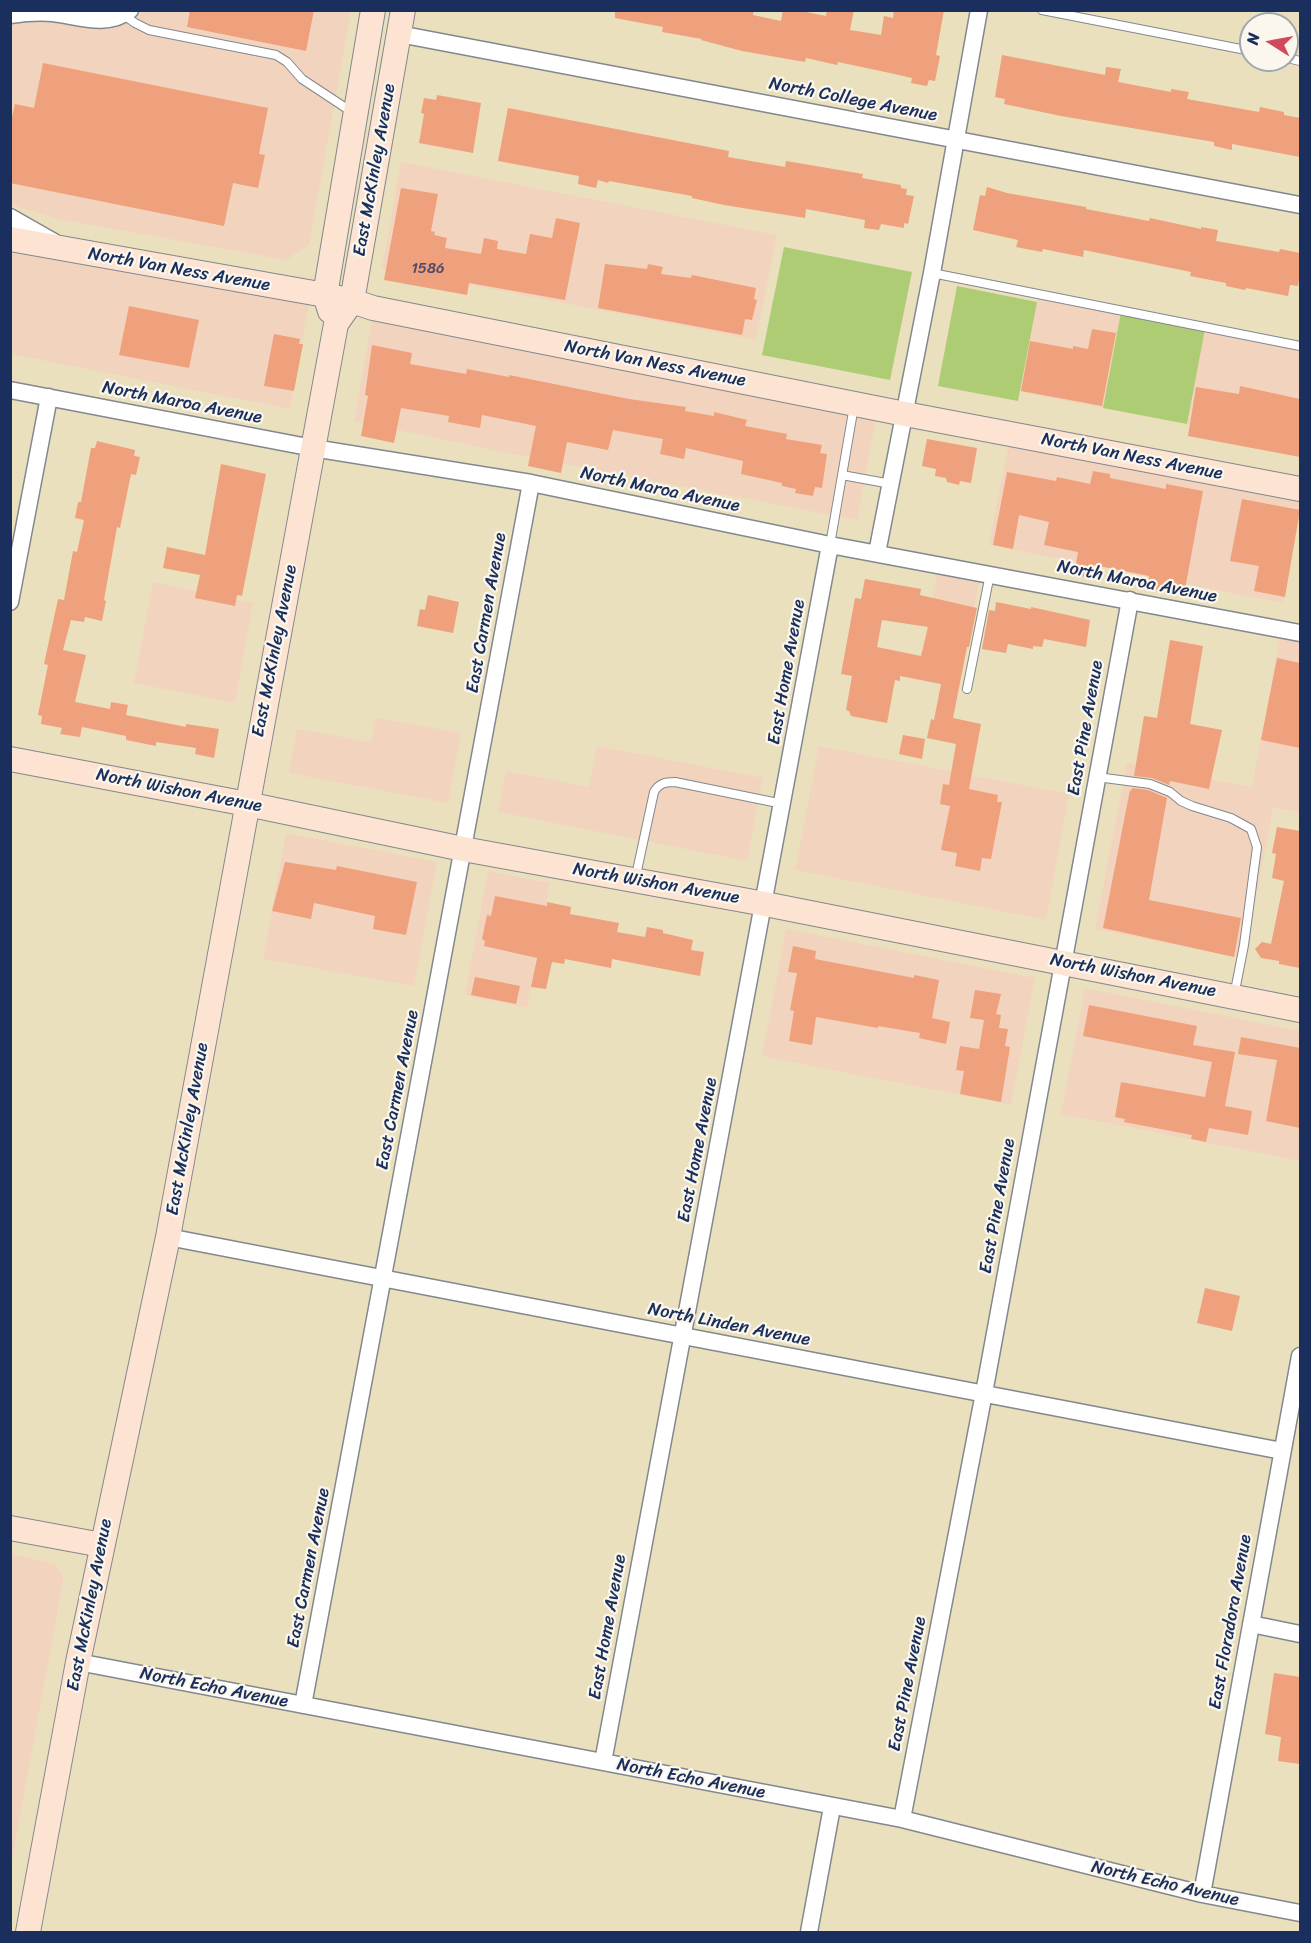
<!DOCTYPE html>
<style>
body{margin:0}
#map{position:relative;width:1311px;height:1943px;overflow:hidden;background:#eae0bd;font-family:Sriracha,sans-serif}
canvas{display:block}
.frame{position:absolute;inset:0;border:12px solid #1b2f5e;pointer-events:none}
.north{position:absolute;left:1239px;top:12px;width:60px;height:60px;box-sizing:border-box;background:#fbf7ec;border:2px solid #a1a7b3;border-radius:50%;rotate:281deg;font-size:16px;font-weight:700;line-height:24px;text-align:center;color:#1b2f5e}
.north::after{content:'';display:block;margin:auto;width:21px;height:27px;background:#d1495b;clip-path:polygon(50% 0,100% 100%,50% 72%,0 100%)}
</style>
<div id="map">
<canvas width="1311" height="1943"></canvas>
<div class="frame"></div>
<div class="north">N</div>
</div>
<script>
const context = document.querySelector('canvas').getContext('2d');
context.lineJoin = 'round';
function fill(path, color) {
  context.fillStyle = color;
  context.fill(path, 'evenodd');
}
function trace(path, color, width, dash) {
  context.strokeStyle = color;
  context.lineWidth = width;
  context.lineCap = dash ? 'butt' : 'round';
  context.setLineDash(dash || []);
  context.stroke(path);
}
function label(font, color, halo, rows, align = 'center') {
  context.font = font + ' Sriracha,sans-serif';
  context.lineWidth = 4.5;
  context.setLineDash([]);
  context.textBaseline = 'middle';
  context.strokeStyle = halo;
  context.fillStyle = color;
  for (const [text, x, y, turn = 0] of rows) {
    context.save();
    context.translate(x, y);
    context.rotate((+turn || 0) * Math.PI / 180);
    context.textAlign = isNaN(turn) ? turn : align;
    if (halo) context.strokeText(text, 0, 0);
    context.fillText(text, 0, 0);
    context.restore();
  }
}
const built = new Path2D(`
 M10,11h341l-42,234 -23,15 -228,-41 -47,-14z
 M401,162l376,73 -21,105 -374,-72z
 M11,246l298,58 -19,105 -279,-55z
 M1039,291l83,16 -19,101 -83,-16z
 M372,319l504,98 -19,103 -335,-64 -168,-35z
 M1206,324l94,18v105l-113,-23z
 M1009,441l291,58v15l-17,89 -294,-58z
 M938,570l42,8 -13,71 -42,-8z
 M153,582l100,21 -18,100 -101,-20z
 M1280,637l20,4v172l-27,-6 -28,152 -150,-30 32,-166 125,24z
 M376,718l85,15 -13,70 -159,-30 8,-44 74,13z
 M597,746l166,32 -16,83 -249,-49 8,-41 83,16z
 M819,746l250,48 -23,126 -251,-50z
 M286,833l151,29 -23,124 -151,-27z
 M488,871l62,12 -23,125 -62,-13z
 M786,929l249,49 -24,127 -249,-49z
 M1085,988l215,43v130l-239,-47z
 M11,1554l44,10 8,11v7l-52,283z`);
const green = new Path2D(`
 M784,247l128,25 -22,108 -128,-25z
 M957,286l80,16 -19,99 -80,-15z
 M1122,307l84,17 -19,100 -84,-16z`);
const building = new Path2D(`
 M190,10h124l-8,41 -119,-24z
 M615,10h139l-1,5 28,6 2,-11h13l30,6 1,-6h27l-4,20 31,5 3,-19 9,2 1,-8h50l-8,45 4,1 -5,25 -6,-1 -2,6 -16,-3 1,-5 -22,-5 -52,-11 -1,3 -31,-7 -1,4 -63,-11 -41,-11 1,-1 -40,-7 1,-5 -48,-9z
 M1002,55l103,20 1,-8 15,2 -3,13 53,10v-3l18,3 -2,7 72,13 1,-5 24,5v3l16,3v39l-68,-13v6l-18,-4v-4l-153,-26 -57,-12 1,-5 -10,-2z
 M43,63l225,45 -9,46 6,1 -7,33 -25,-5 -9,43 -214,-43v-57l5,-22 19,4z
 M437,95l44,8 -8,50 -54,-10 5,-29 -3,-1 3,-15 12,2z
 M508,108l221,43 -1,6 57,10 1,-6 77,13 -1,4 39,7v3l6,1 -1,6 8,1 -6,28 -4,-1v5l-23,-4 -2,6 -15,-2 1,-8 -59,-11 -1,9 -81,-13 -32,-7v-2l-83,-15 -1,2 -10,-3 -2,8 -18,-4 1,-8 -81,-15z
 M987,187l20,6 79,14v2l63,12 1,-3 51,11v-2l17,3 -2,11 63,11 1,-3 20,4v20l-2,13 -8,-1 -2,11 -42,-8 -1,2 -19,-4v-3l-36,-7 1,-4 -107,-22 -1,7 -40,-8 -1,3 -26,-5 2,-7 -45,-10 7,-35 5,1z
 M401,188l37,6 -7,37 4,1 -1,3 13,3 -2,10 36,6 3,-16 14,3 -1,8 29,5 4,-20 22,4 4,-20 24,5 -15,77 -96,-17 -2,12 -83,-15z
 M605,264l42,5 1,-5 15,3 -2,7 30,4 1,-3 64,13 -2,11 3,1 -5,20 -7,-1 -3,16 -144,-27z
 M129,306l70,14 -10,48 -70,-13z
 M1092,329l24,4 -14,73 -81,-15 9,-50 43,8v-3l15,3z
 M274,334l26,5 -1,5h4l-9,47 -30,-5z
 M372,345l40,8 -2,11 56,10 1,-5 42,8v-2l120,24 57,8 -1,4 29,5v-4l33,8 -2,6 42,8 -1,5 36,6 -2,8 7,1 -5,34 -7,-1 -2,9 -18,-3 1,-4 -14,-3v-3l-41,-9 2,-13 -57,-13 -2,11 -24,-5 3,-15 -50,-9 -5,20 -41,-8 -6,31 -33,-7 8,-40 -54,-11 -2,13 -32,-6 1,-6 -48,-8 -7,35 -33,-7 7,-40 -3,-1z
 M1240,386l60,13v58l-112,-21 8,-49 43,7z
 M927,439l50,9 -6,35 -11,-2 -1,4 -12,-3 -1,-4 -11,-2 1,-7 -14,-3z
 M97,441l38,9 -1,6 6,1 -4,18 -5,-1 -11,54 -3,-1 -13,73 2,1 -4,20 -17,-4 -1,5 -13,-2 -8,30 23,5 -11,47 35,7 1,-7 17,3 -2,10 60,12v-3l33,5 -5,29 -19,-4 1,-6 -40,-6v4l-30,-6v-4l-44,-9 -2,10 -20,-3 2,-6 -21,-4 1,-8 -4,-1 10,-50 -4,-1 14,-65 6,1 9,-49 4,1 7,-32 -9,-2 3,-16h3l10,-54h4z
 M221,464l45,10 -24,122 -5,-1 -2,11 -40,-8 5,-23 -37,-7 4,-21 38,8z
 M1093,471l17,3v4l56,11v-5l37,7 -19,104 -37,-7 2,-12 -55,-11 -3,13 -17,-3 4,-23 -34,-7 5,-23 -30,-7 -6,34 -20,-4 14,-73 49,9 1,-4 33,7z
 M1242,499l58,11 -15,87 -31,-6 5,-25 -29,-5z
 M865,579l56,10 -1,6 57,13 -8,39h-2l-14,71 28,6 -12,65 29,6 -1,7h5l-11,57 -9,-1 -2,13 -25,-5 2,-13 -16,-3 9,-44 -10,-2 3,-20 6,1 7,-41 -29,-6 4,-19 3,1 7,-36 -41,-8v5l-5,-1 -8,43 -36,-7 -2,-5 -3,-1 6,-34 -11,-2 14,-76 6,1zM882,620l46,7 -7,29 -44,-9z
 M428,595l31,7 -6,31 -36,-7 3,-17 5,1z
 M996,602l35,7v-2l59,13 -4,27 -42,-8 -2,8 -9,-1v3l-25,-5 -2,9 -24,-4 7,-39 6,1z
 M1170,640l33,6 -13,78 32,6 -13,59 -39,-8 -1,4 -17,-7 -18,-2 10,-60 13,2z
 M1277,658l23,5v85l-39,-8z
 M903,735l22,4 -3,20 -23,-5z
 M1132,788l16,2 19,8 -18,102 92,18 -7,39 -131,-29 27,-138 1,1z
 M1277,827l23,4v137l-21,-4v-3l-18,-3 -6,-9 7,-7 9,2 13,-63 -12,-3 4,-24 -4,-1z
 M285,862l51,8 1,-4 80,16 -11,53 -33,-6 2,-13 -61,-13 -3,16 -39,-8z
 M495,896l52,10v-4l24,5 -1,7 49,9 -2,9 28,5 2,-10 16,3v3l30,7 -2,10 13,2 -4,24 -88,-17 -1,9 -46,-9 -1,5 -12,-2 -6,27 -15,-2 6,-29 -53,-12 1,-5 -3,-2 5,-24 4,1z
 M793,946l23,5 -1,8 99,19v-3l25,5 -7,38 18,4 -4,22 -27,-6 1,-5 -42,-7v2l-62,-11 -4,28 -23,-4 5,-30 -4,-1 7,-37 -9,-1z
 M475,977l45,9 -4,18 -45,-9z
 M975,990l26,4 -5,20 5,1 -2,13 9,1 -3,17 5,1 -9,55 -41,-8 4,-23 -8,-1 4,-24 19,3 5,-29 -14,-2z
 M1089,1005l108,21 -4,19 42,7 -10,54 27,5 -4,24 -39,-7 -3,14 -15,-3 1,-4 -68,-13 1,-3 -10,-2 6,-35 84,15 7,-35 -129,-26z
 M1241,1037l59,11v80l-34,-7 11,-61 -39,-6z
 M1205,1288l35,8 -8,35 -35,-8z
 M1274,1673l26,4v87l-22,-3 3,-24 -16,-3z`);
const lane = new Path2D(`
 M1042,10l209,41
 M124,15l11,8 14,7 127,25 11,7 15,17 50,33
 M1287,58l13,3
 M932,273l368,73
 M842,475l49,9
 M830,545l24,-139
 M967,689l23,-115
 M1097,777l53,7 20,8 11,9 11,5 39,12 20,11 6,18 -13,98 -10,51
 M635,880l19,-88c5,-9 12,-10 21,-10l108,22`);
const street = new Path2D(`
 M10,15c14,-2 29,-3 43,-2 25,3 54,15 77,-3
 M399,34l901,171
 M10,217l44,25
 M10,390l303,58 218,35 299,62 470,88
 M877,553l55,-280 47,-263
 M10,602l39,-205
 M168,1237l1114,214
 M1251,1624l49,10
 M78,1662l824,157 300,75 98,19
 M303,1705l228,-1222
 M603,1762c75,-406 154,-811 227,-1217
 M902,1819l82,-426 146,-793
 M1202,1894l98,-538
 M809,1932l23,-125`);
const secondary = new Path2D(`
 M10,239l315,56 27,6 21,7 532,106 395,75
 M330,311l-5,-16 48,-285
 M10,759l237,45 216,45 302,55 535,106
 M10,1528l92,17
 M28,1932l50,-270 90,-425 168,-913 16,-23 51,-291`);
const numberNames = [
 ["1586",428,269]
];
const streetNames = [
 ["North College Avenue",853,100,11],
 ["East McKinley Avenue",375,170,-80],
 ["North Van Ness Avenue",179,270,10],
 ["North Van Ness Avenue",655,364,11],
 ["North Maroa Avenue",182,403,11],
 ["North Van Ness Avenue",1132,457,11],
 ["North Maroa Avenue",660,490,12],
 ["North Maroa Avenue",1137,582,11],
 ["East Carmen Avenue",487,613,-80],
 ["East McKinley Avenue",275,651,-79],
 ["East Home Avenue",787,672,-80],
 ["East Pine Avenue",1086,728,-80],
 ["North Wishon Avenue",179,791,11],
 ["North Wishon Avenue",656,884,10],
 ["North Wishon Avenue",1133,976,11],
 ["East Carmen Avenue",398,1090,-79],
 ["East McKinley Avenue",188,1129,-80],
 ["East Home Avenue",698,1150,-79],
 ["East Pine Avenue",998,1206,-80],
 ["North Linden Avenue",729,1325,11],
 ["East Carmen Avenue",309,1568,-79],
 ["East McKinley Avenue",90,1605,-79],
 ["East Floradora Avenue",1231,1622,-80],
 ["East Home Avenue",608,1627,-80],
 ["East Pine Avenue",908,1684,-79],
 ["North Echo Avenue",214,1688,11],
 ["North Echo Avenue",691,1779,11],
 ["North Echo Avenue",1165,1884,13]
];
fill(built, '#f2d4be');
fill(green, '#adcc74');
fill(building, '#efa07c');
trace(lane, '#82888e', 10);
trace(street, '#82888e', 19);
trace(secondary, '#82888e', 26);
trace(lane, '#fff', 8);
trace(street, '#fff', 16);
trace(secondary, '#fde3d1', 24);
label('15px', '#504b66', null, numberNames);
label('18px', '#1b2f5e', '#fbf7ec', streetNames);
</script>
